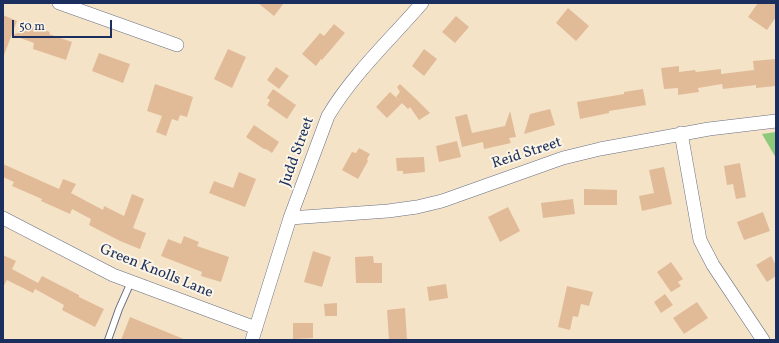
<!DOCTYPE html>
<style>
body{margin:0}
#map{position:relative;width:779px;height:343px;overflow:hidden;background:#f4e3c7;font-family:Vollkorn,serif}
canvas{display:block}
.frame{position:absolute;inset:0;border:4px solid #1b2f5e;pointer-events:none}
.scale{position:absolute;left:12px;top:20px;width:100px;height:18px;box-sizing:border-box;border:2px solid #1b2f5e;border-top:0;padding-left:5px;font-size:12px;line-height:14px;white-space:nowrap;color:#1b2f5e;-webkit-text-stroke:3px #fcf5e5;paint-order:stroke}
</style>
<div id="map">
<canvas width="779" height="343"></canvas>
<div class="frame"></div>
<div class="scale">50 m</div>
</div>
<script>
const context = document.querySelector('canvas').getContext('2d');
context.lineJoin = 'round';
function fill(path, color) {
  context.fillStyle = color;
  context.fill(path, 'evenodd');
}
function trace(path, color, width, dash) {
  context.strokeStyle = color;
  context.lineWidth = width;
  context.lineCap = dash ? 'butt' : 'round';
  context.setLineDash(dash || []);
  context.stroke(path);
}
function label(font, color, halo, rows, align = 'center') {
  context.font = font + ' Vollkorn,serif';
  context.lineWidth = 4;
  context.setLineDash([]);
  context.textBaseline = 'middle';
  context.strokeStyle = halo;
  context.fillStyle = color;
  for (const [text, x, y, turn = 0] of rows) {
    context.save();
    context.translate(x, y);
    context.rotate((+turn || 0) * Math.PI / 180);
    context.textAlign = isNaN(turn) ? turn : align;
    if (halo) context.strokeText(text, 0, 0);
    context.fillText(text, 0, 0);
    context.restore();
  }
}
const green = new Path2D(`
 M776,132v26l-14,-24z`);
const building = new Path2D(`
 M258,3h26l-10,13z
 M758,3h18v14l-9,13 -19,-13z
 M568,8l21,18 -13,15 -20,-18z
 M3,15l14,6 -13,34h-1z
 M456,16l13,11 -14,16 -13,-11z
 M334,24l11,9 -23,27 -1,-1 -5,7 -14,-12 18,-21 4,3z
 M35,27l15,5 -1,2 23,8 -6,18 -33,-11 1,-6 -22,-8z
 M228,49l18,8 -14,31 -18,-9z
 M424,49l13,10 -13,17 -12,-10z
 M99,53l31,11 -7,19 -31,-12z
 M776,59v27l-20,2v-3l-33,4 -1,-5 -24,4 1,4 -21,3v-7l-14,1 -3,-21 18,-2v6l16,-2 1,2 25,-3v5l33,-4 -1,-9z
 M276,67l13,9 -10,13 -12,-9z
 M155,84l38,13 -6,20 -7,-2 -2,6 -6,-2 -6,17 -10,-4 6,-16 -15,-5z
 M400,84l17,16 13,13 -11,7 -9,-13 -2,2 -12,-12 4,-5 -3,-5z
 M273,89l23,16 -9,14 -20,-14 3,-5 -3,-2z
 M643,89l3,16 -37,6v2l-29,6 -3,-17 47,-8v-2z
 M390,92l12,11 -15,15 -11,-11z
 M550,109l5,16 -31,9 6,-20z
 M510,111l6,26 -7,1 2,5 -27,6 -1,-7 -21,5 -7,-30 12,-3 5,19 33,-7z
 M254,125l25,17 -7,11 -6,-4h-2l-18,-12z
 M457,141l4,16 -22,5 -3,-16z
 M359,148l11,6 -3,5 1,2 -10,18 -16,-9 10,-18 4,1z
 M424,157l1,15 -22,2v-3h-6l-1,-13z
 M740,163l6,34 -10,2 -3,-15 -6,1 -3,-19z
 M3,164l56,25 4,-10 13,5 -5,9 32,17 1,-4 20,10 8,-22 12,5 -11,29 13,5 -6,16 -20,-8 -31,-16 2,-6 -19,-10 -2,5 -29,-13 1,-2 -30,-13 2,-4 -11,-5z
 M664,167l8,37 -30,7 -3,-15 15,-3 -5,-23z
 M239,172l17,7 -11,28 -36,-14 5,-12 19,7z
 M584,189l33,1v15h-33z
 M573,199l2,15 -32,4 -2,-15z
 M508,207l12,24 -20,11 -12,-25z
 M763,212l7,19 -26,9 -7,-18z
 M184,236l15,6 -2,4 32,11 -8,25 -20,-6 1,-4 -41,-16 7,-17 13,5z
 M313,251l18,6 -9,30 -18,-5z
 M3,255l13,6 -4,8 26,14 4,-7 37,19v2l25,12 -9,18 -33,-17 2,-5 -29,-16 -2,4 -26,-13 -4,7z
 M373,256l1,7h8v20h-26l-1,-26z
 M771,256l5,9v11l-9,6 -11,-17z
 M671,262l12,17 -5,3 3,4 -10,6 -14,-20z
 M446,284l2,14 -19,3 -2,-14z
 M567,286l26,6 -4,14 -8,-2 -3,13 -5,-1 -3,14 -12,-3z
 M665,294l8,11 -12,8 -7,-11z
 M697,302l11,16 -24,16 -11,-16z
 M337,303v13h-12l-1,-12z
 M405,308l2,32h-18l-2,-30z
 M130,317l56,23h-65z
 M293,323h20v15l-20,1z`);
const service = new Path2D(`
 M108,340l11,-31 12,-27`);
const minor = new Path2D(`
 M59,3l118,42
 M681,133l19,107 13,25 50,75
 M3,218l110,57 143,53
 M290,218l98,-7 29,-4 25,-6 121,-43 37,-9 109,-20 67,-8
 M252,340l38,-122 38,-102c25,-42 62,-76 94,-113`);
const streetNames = [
 ["Judd Street",298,152,-70],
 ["Reid Street",527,154,-18],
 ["Green Knolls Lane",156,272,22]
];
fill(green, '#8ec87b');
fill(building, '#e1bb98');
trace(service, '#676e83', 8);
trace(minor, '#676e83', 14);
trace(service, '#fff', 6);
trace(minor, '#fff', 13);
label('15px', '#1b2f5e', '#fcf5e5', streetNames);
</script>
